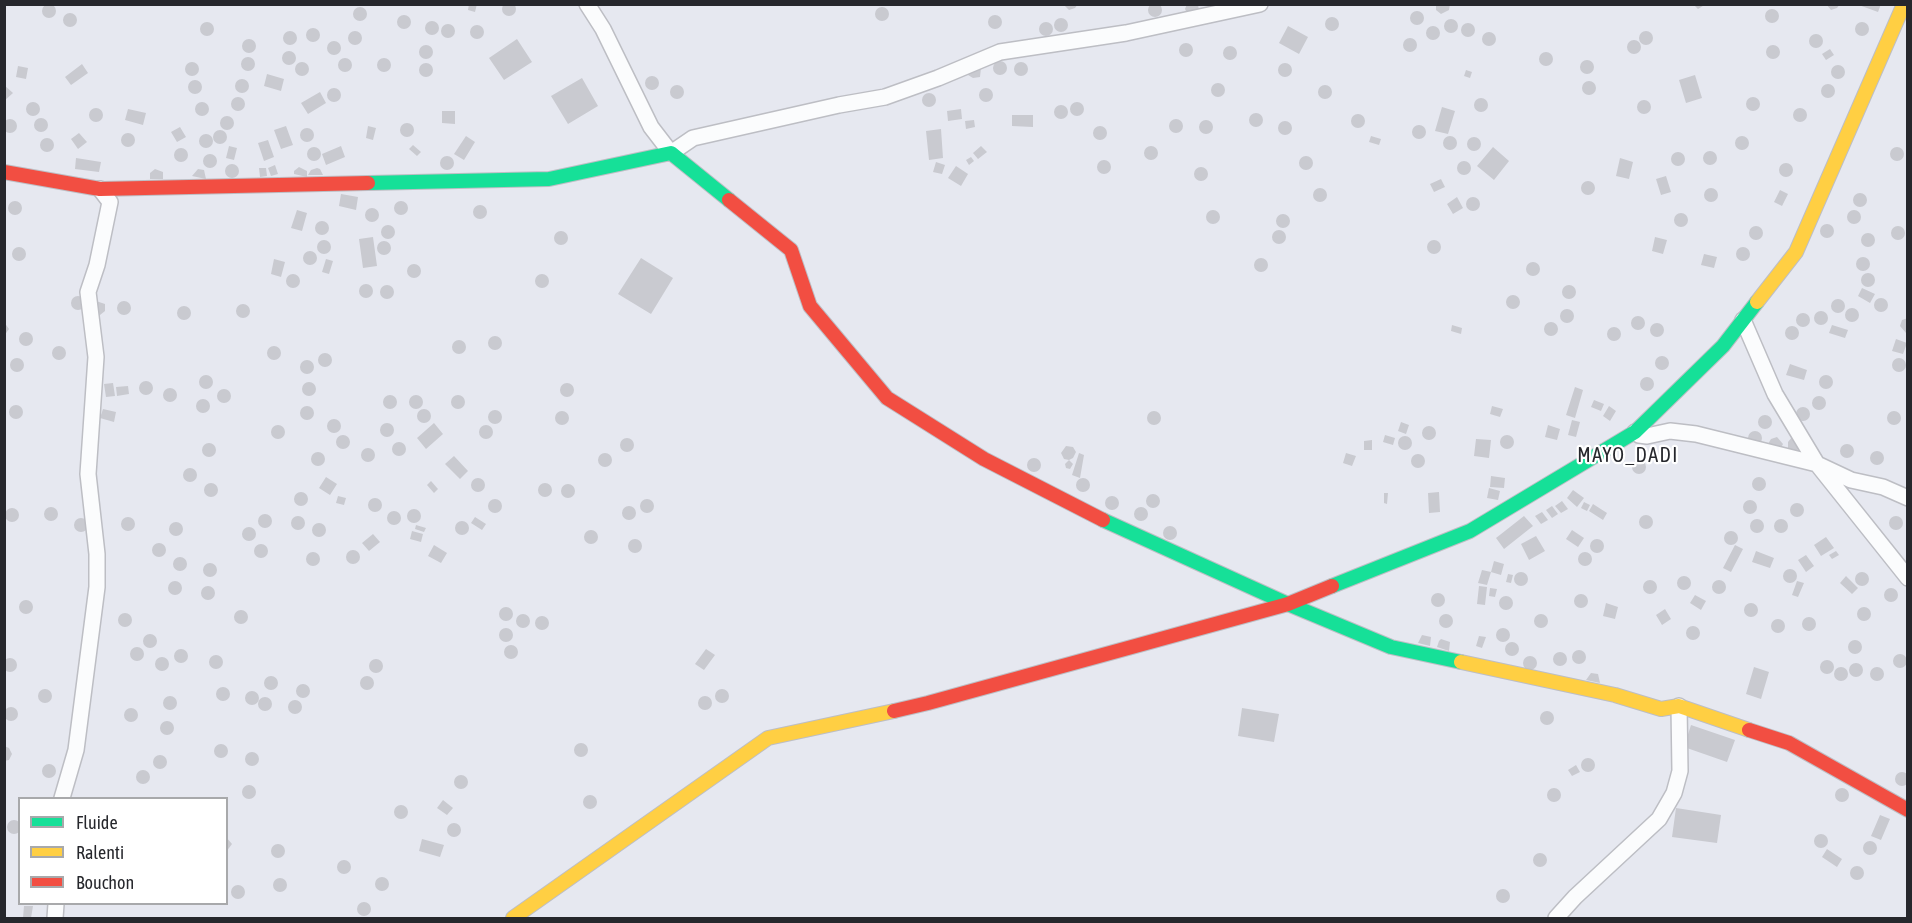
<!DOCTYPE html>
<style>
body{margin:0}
#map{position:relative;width:1912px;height:923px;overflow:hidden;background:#e6e8f0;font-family:"Asap Condensed",sans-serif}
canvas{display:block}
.frame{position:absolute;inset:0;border:6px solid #26272c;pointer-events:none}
.legend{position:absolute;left:18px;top:797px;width:210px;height:108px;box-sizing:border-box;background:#fff;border:2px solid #a8a9ab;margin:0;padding:8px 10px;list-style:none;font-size:18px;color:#26272c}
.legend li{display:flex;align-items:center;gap:12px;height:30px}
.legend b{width:30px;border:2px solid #a8a9ab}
</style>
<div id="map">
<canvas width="1912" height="923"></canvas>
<div class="frame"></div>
<ul class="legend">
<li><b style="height:8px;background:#16e098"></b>Fluide</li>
<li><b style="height:8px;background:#ffcf43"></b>Ralenti</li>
<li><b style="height:8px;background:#f24e42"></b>Bouchon</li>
</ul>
</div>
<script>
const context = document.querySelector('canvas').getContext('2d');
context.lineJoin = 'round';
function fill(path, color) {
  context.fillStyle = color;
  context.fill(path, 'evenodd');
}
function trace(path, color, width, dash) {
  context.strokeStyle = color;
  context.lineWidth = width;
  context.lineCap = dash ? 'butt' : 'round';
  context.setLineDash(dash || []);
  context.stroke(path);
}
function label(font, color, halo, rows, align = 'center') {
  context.font = font + ' "Asap Condensed",sans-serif';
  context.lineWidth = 4.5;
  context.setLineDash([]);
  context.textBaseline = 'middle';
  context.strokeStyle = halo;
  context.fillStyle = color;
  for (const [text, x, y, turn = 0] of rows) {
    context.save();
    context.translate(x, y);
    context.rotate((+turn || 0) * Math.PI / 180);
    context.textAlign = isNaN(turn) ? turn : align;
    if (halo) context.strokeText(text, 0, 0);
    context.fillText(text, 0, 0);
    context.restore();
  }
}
const building = new Path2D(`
 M502 9a7 7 0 1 1 14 0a7 7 0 1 1-14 0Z
 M1148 10a7 7 0 1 1 14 0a7 7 0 1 1-14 0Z
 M42 11a7 7 0 1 1 14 0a7 7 0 1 1-14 0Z
 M469,4h8l-2,8 -7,-2z
 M1063,4h15l-3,4 -6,2z
 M1187,4h11l1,7 -11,4 -3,-6z
 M1436,4h14l-1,6 -8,4 -5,-4z
 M1693,4h13l-8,5z
 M1826,4h14l-3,4 -6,2z
 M1856,4h25l-3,8z
 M353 14a7 7 0 1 1 14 0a7 7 0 1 1-14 0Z
 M875 14a7 7 0 1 1 14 0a7 7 0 1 1-14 0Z
 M1765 16a7 7 0 1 1 14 0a7 7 0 1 1-14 0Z
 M1410 18a7 7 0 1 1 14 0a7 7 0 1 1-14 0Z
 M63 20a7 7 0 1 1 14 0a7 7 0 1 1-14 0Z
 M397 22a7 7 0 1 1 14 0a7 7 0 1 1-14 0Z
 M988 22a7 7 0 1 1 14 0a7 7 0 1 1-14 0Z
 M1325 24a7 7 0 1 1 14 0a7 7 0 1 1-14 0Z
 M1054 25a7 7 0 1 1 14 0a7 7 0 1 1-14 0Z
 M1444 26a7 7 0 1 1 14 0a7 7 0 1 1-14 0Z
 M425 28a7 7 0 1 1 14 0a7 7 0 1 1-14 0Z
 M1855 29a7 7 0 1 1 14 0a7 7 0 1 1-14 0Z
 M200 29a7 7 0 1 1 14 0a7 7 0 1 1-14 0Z
 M1039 29a7 7 0 1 1 14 0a7 7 0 1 1-14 0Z
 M1461 30a7 7 0 1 1 14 0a7 7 0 1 1-14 0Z
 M441 31a7 7 0 1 1 14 0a7 7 0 1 1-14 0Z
 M470 32a7 7 0 1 1 14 0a7 7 0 1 1-14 0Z
 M1426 33a7 7 0 1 1 14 0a7 7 0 1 1-14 0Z
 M1288,26l20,11 -9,17 -20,-11z
 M306 35a7 7 0 1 1 14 0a7 7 0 1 1-14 0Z
 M283 38a7 7 0 1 1 14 0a7 7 0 1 1-14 0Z
 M1639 38a7 7 0 1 1 14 0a7 7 0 1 1-14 0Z
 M348 38a7 7 0 1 1 14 0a7 7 0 1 1-14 0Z
 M1482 39a7 7 0 1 1 14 0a7 7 0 1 1-14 0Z
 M1809 41a7 7 0 1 1 14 0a7 7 0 1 1-14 0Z
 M1403 45a7 7 0 1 1 14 0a7 7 0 1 1-14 0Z
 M242 46a7 7 0 1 1 14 0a7 7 0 1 1-14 0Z
 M517,39l15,23 -28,18 -15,-22z
 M1627 47a7 7 0 1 1 14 0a7 7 0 1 1-14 0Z
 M327 48a7 7 0 1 1 14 0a7 7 0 1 1-14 0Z
 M1179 50a7 7 0 1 1 14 0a7 7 0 1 1-14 0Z
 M1766 52a7 7 0 1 1 14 0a7 7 0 1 1-14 0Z
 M419 52a7 7 0 1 1 14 0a7 7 0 1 1-14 0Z
 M1223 53a7 7 0 1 1 14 0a7 7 0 1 1-14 0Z
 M1830,49l4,6 -8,5 -4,-6z
 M282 58a7 7 0 1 1 14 0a7 7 0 1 1-14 0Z
 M1539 59a7 7 0 1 1 14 0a7 7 0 1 1-14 0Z
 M241 64a7 7 0 1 1 14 0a7 7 0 1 1-14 0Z
 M377 65a7 7 0 1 1 14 0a7 7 0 1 1-14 0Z
 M338 65a7 7 0 1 1 14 0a7 7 0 1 1-14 0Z
 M1580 67a7 7 0 1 1 14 0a7 7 0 1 1-14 0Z
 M993 68a7 7 0 1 1 14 0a7 7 0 1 1-14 0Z
 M1014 69a7 7 0 1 1 14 0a7 7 0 1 1-14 0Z
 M295 69a7 7 0 1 1 14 0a7 7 0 1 1-14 0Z
 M185 69a7 7 0 1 1 14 0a7 7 0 1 1-14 0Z
 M419 70a7 7 0 1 1 14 0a7 7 0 1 1-14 0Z
 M1278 70a7 7 0 1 1 14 0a7 7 0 1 1-14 0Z
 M82,64l6,9 -17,12 -6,-8z
 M1831 72a7 7 0 1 1 14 0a7 7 0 1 1-14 0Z
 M18,66l10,2 -2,11 -10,-2z
 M981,68l-1,9 -7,1 -5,-3 -1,-3z
 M1466,70l6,2 -2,6 -6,-2z
 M267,74l17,5 -3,12 -17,-5z
 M1695,75l7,23 -16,5 -7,-23z
 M645 83a7 7 0 1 1 14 0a7 7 0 1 1-14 0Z
 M582,78l16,28 -30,18 -17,-28z
 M235 86a7 7 0 1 1 14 0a7 7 0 1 1-14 0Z
 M188 87a7 7 0 1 1 14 0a7 7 0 1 1-14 0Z
 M1582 88a7 7 0 1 1 14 0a7 7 0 1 1-14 0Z
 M1211 90a7 7 0 1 1 14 0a7 7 0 1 1-14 0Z
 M1821 91a7 7 0 1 1 14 0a7 7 0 1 1-14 0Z
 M1318 92a7 7 0 1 1 14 0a7 7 0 1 1-14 0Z
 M670 92a7 7 0 1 1 14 0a7 7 0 1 1-14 0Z
 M4,85l9,8 -9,8z
 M327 95a7 7 0 1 1 14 0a7 7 0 1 1-14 0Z
 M979 95a7 7 0 1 1 14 0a7 7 0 1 1-14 0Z
 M320,92l6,11 -18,11 -7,-11z
 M922 100a7 7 0 1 1 14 0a7 7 0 1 1-14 0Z
 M231 104a7 7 0 1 1 14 0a7 7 0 1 1-14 0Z
 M1746 104a7 7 0 1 1 14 0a7 7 0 1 1-14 0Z
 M1474 105a7 7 0 1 1 14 0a7 7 0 1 1-14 0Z
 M1637 107a7 7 0 1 1 14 0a7 7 0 1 1-14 0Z
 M1070 109a7 7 0 1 1 14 0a7 7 0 1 1-14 0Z
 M26 109a7 7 0 1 1 14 0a7 7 0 1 1-14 0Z
 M195 109a7 7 0 1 1 14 0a7 7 0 1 1-14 0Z
 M1054 112a7 7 0 1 1 14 0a7 7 0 1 1-14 0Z
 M1442,107l13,4 -7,23 -13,-3z
 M1793 115a7 7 0 1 1 14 0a7 7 0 1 1-14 0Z
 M89 115a7 7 0 1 1 14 0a7 7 0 1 1-14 0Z
 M128,109l18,4 -3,12 -18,-5z
 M961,109l1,10 -14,2 -1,-10z
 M442,111h13v13l-13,-1z
 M1249 120a7 7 0 1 1 14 0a7 7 0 1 1-14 0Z
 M1351 121a7 7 0 1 1 14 0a7 7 0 1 1-14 0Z
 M1012,115h21v12l-21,-1z
 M220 123a7 7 0 1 1 14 0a7 7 0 1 1-14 0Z
 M34 125a7 7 0 1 1 14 0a7 7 0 1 1-14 0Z
 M1169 126a7 7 0 1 1 14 0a7 7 0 1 1-14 0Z
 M3 126a7 7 0 1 1 14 0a7 7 0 1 1-14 0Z
 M1199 127a7 7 0 1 1 14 0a7 7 0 1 1-14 0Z
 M974,120l1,7 -9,2 -1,-8z
 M1278 128a7 7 0 1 1 14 0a7 7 0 1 1-14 0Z
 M400 130a7 7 0 1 1 14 0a7 7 0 1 1-14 0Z
 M1412 132a7 7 0 1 1 14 0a7 7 0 1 1-14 0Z
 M1093 133a7 7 0 1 1 14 0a7 7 0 1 1-14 0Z
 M286,126l7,19 -12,4 -7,-19z
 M368,126l8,2 -3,12 -7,-2z
 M180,127l6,10 -9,5 -6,-10z
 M300 135a7 7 0 1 1 14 0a7 7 0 1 1-14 0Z
 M941,129l2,29 -14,2 -3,-29z
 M213 137a7 7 0 1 1 14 0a7 7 0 1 1-14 0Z
 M121 140a7 7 0 1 1 14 0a7 7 0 1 1-14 0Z
 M79,133l8,9 -9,7 -7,-10z
 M199 141a7 7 0 1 1 14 0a7 7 0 1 1-14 0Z
 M1443 143a7 7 0 1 1 14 0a7 7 0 1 1-14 0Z
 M1735 143a7 7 0 1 1 14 0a7 7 0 1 1-14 0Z
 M466,136l9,6 -11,18 -10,-6z
 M1371,136l10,3 -2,6 -10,-3z
 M1467 144a7 7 0 1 1 14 0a7 7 0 1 1-14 0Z
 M40 145a7 7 0 1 1 14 0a7 7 0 1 1-14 0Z
 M268,140l6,17 -10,4 -6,-18z
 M413,145l8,7 -4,4 -8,-7z
 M1144 153a7 7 0 1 1 14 0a7 7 0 1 1-14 0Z
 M229,146l8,2 -3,12 -8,-2z
 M341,146l4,11 -19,8 -4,-11z
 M981,146l6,6 -9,7 -5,-6z
 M1890 154a7 7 0 1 1 14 0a7 7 0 1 1-14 0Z
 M307 154a7 7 0 1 1 14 0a7 7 0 1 1-14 0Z
 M1493,147l16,14 -15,19 -17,-14z
 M174 155a7 7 0 1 1 14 0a7 7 0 1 1-14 0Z
 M1703 158a7 7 0 1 1 14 0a7 7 0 1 1-14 0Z
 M1671 159a7 7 0 1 1 14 0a7 7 0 1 1-14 0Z
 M203 161a7 7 0 1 1 14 0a7 7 0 1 1-14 0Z
 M1299 163a7 7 0 1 1 14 0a7 7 0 1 1-14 0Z
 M440 163a7 7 0 1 1 14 0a7 7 0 1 1-14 0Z
 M971,157l3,4 -5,4 -3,-5z
 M76,158l25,4 -2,10 -24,-3z
 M1620,158l13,4 -4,17 -13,-3z
 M1097 167a7 7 0 1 1 14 0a7 7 0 1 1-14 0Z
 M1457 168a7 7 0 1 1 14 0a7 7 0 1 1-14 0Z
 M936,162l9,3 -3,9 -9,-2z
 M1779 170a7 7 0 1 1 14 0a7 7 0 1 1-14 0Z
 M225 171a7 7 0 1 1 14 0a7 7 0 1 1-14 0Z
 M275,165l3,9 -7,2 -3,-8z
 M956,166l12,8 -7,12 -13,-8z
 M1194 174a7 7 0 1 1 14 0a7 7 0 1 1-14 0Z
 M299,167l8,4v6l-13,-3v-3z
 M259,168h7l1,8 -7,1z
 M317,168l3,1 3,6h-15l3,-5z
 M155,169l8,3v7h-13v-6z
 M198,169l6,1 2,9 -14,-3z
 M1666,176l5,16 -10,3 -5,-16z
 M1441,179l4,8 -11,5 -4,-8z
 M1581 188a7 7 0 1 1 14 0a7 7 0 1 1-14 0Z
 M1704 195a7 7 0 1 1 14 0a7 7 0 1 1-14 0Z
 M1313 195a7 7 0 1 1 14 0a7 7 0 1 1-14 0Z
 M1780,190l8,4 -6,12 -8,-4z
 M1853 200a7 7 0 1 1 14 0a7 7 0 1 1-14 0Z
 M341,194l17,3 -2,13 -17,-4z
 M1466 204a7 7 0 1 1 14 0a7 7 0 1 1-14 0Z
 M1457,197l6,11 -10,6 -6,-10z
 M8 208a7 7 0 1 1 14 0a7 7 0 1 1-14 0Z
 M394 208a7 7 0 1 1 14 0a7 7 0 1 1-14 0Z
 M473 212a7 7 0 1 1 14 0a7 7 0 1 1-14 0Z
 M365 215a7 7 0 1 1 14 0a7 7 0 1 1-14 0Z
 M1206 217a7 7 0 1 1 14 0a7 7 0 1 1-14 0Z
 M1847 217a7 7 0 1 1 14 0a7 7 0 1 1-14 0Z
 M297,210l10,3 -5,18 -11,-3z
 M1674 220a7 7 0 1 1 14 0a7 7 0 1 1-14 0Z
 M1276 221a7 7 0 1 1 14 0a7 7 0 1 1-14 0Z
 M315 228a7 7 0 1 1 14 0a7 7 0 1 1-14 0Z
 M1820 231a7 7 0 1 1 14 0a7 7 0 1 1-14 0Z
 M381 232a7 7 0 1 1 14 0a7 7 0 1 1-14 0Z
 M1749 233a7 7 0 1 1 14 0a7 7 0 1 1-14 0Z
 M1891 233a7 7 0 1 1 14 0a7 7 0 1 1-14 0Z
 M1272 237a7 7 0 1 1 14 0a7 7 0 1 1-14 0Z
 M554 238a7 7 0 1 1 14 0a7 7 0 1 1-14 0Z
 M1861 240a7 7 0 1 1 14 0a7 7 0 1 1-14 0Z
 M373,237l4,29 -14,2 -4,-29z
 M1655,237l12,3 -4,14 -11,-3z
 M1427 247a7 7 0 1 1 14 0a7 7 0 1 1-14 0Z
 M317 247a7 7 0 1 1 14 0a7 7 0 1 1-14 0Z
 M377 248a7 7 0 1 1 14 0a7 7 0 1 1-14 0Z
 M1736 254a7 7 0 1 1 14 0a7 7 0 1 1-14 0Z
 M12 254a7 7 0 1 1 14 0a7 7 0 1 1-14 0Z
 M303 258a7 7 0 1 1 14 0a7 7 0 1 1-14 0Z
 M1704,254l13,3 -3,11 -13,-3z
 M1856 264a7 7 0 1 1 14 0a7 7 0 1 1-14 0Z
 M1254 265a7 7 0 1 1 14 0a7 7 0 1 1-14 0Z
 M641,258l32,20 -22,36 -33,-20z
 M274,259l11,3 -4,15 -10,-3z
 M326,259l7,2 -4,13 -7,-2z
 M1526 269a7 7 0 1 1 14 0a7 7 0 1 1-14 0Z
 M407 271a7 7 0 1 1 14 0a7 7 0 1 1-14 0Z
 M1861 280a7 7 0 1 1 14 0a7 7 0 1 1-14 0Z
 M286 281a7 7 0 1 1 14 0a7 7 0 1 1-14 0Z
 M535 281a7 7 0 1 1 14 0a7 7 0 1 1-14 0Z
 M359 291a7 7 0 1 1 14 0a7 7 0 1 1-14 0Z
 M380 292a7 7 0 1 1 14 0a7 7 0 1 1-14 0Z
 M1562 292a7 7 0 1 1 14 0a7 7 0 1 1-14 0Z
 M1862,288l13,6 -5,9 -12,-7z
 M1506 302a7 7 0 1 1 14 0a7 7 0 1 1-14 0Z
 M71 303a7 7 0 1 1 14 0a7 7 0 1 1-14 0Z
 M1874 305a7 7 0 1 1 14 0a7 7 0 1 1-14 0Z
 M1831 306a7 7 0 1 1 14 0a7 7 0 1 1-14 0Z
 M117 308a7 7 0 1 1 14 0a7 7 0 1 1-14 0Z
 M96,301l9,3v7l-5,4h-3z
 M236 311a7 7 0 1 1 14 0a7 7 0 1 1-14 0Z
 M177 313a7 7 0 1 1 14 0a7 7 0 1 1-14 0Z
 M1845 315a7 7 0 1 1 14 0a7 7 0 1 1-14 0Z
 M1560 316a7 7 0 1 1 14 0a7 7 0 1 1-14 0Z
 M1814 318a7 7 0 1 1 14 0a7 7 0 1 1-14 0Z
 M1796 320a7 7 0 1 1 14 0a7 7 0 1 1-14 0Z
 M1631 323a7 7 0 1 1 14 0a7 7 0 1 1-14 0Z
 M1908,318v14l-2,1 -6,-7 2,-6z
 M1544 329a7 7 0 1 1 14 0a7 7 0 1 1-14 0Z
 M4,322l5,7 -5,7z
 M1650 330a7 7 0 1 1 14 0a7 7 0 1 1-14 0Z
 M1452,325l10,3 -1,6 -10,-3z
 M1832,325l16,5 -3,8 -16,-5z
 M1785 333a7 7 0 1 1 14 0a7 7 0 1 1-14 0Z
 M1607 334a7 7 0 1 1 14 0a7 7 0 1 1-14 0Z
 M19 339a7 7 0 1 1 14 0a7 7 0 1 1-14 0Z
 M488 343a7 7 0 1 1 14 0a7 7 0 1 1-14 0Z
 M1896,339l11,4 -4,11 -11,-3z
 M452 347a7 7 0 1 1 14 0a7 7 0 1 1-14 0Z
 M52 353a7 7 0 1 1 14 0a7 7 0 1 1-14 0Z
 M267 353a7 7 0 1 1 14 0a7 7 0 1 1-14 0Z
 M318 360a7 7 0 1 1 14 0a7 7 0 1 1-14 0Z
 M1655 363a7 7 0 1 1 14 0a7 7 0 1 1-14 0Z
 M1892 365a7 7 0 1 1 14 0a7 7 0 1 1-14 0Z
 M10 365a7 7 0 1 1 14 0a7 7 0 1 1-14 0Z
 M300 367a7 7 0 1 1 14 0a7 7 0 1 1-14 0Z
 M1790,364l17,6 -3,10 -18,-5z
 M1819 382a7 7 0 1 1 14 0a7 7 0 1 1-14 0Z
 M199 382a7 7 0 1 1 14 0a7 7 0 1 1-14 0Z
 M1640 384a7 7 0 1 1 14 0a7 7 0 1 1-14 0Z
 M139 388a7 7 0 1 1 14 0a7 7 0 1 1-14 0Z
 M302 389a7 7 0 1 1 14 0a7 7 0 1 1-14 0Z
 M560 390a7 7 0 1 1 14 0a7 7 0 1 1-14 0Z
 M113,383l2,13 -9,1 -2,-13z
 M128,386l1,8 -12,2 -1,-9z
 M1575,387l8,3 -8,28 -9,-3z
 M163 395a7 7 0 1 1 14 0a7 7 0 1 1-14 0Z
 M217 396a7 7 0 1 1 14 0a7 7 0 1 1-14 0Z
 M451 402a7 7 0 1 1 14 0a7 7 0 1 1-14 0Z
 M383 402a7 7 0 1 1 14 0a7 7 0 1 1-14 0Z
 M409 402a7 7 0 1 1 14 0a7 7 0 1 1-14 0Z
 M1812 403a7 7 0 1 1 14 0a7 7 0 1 1-14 0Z
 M196 406a7 7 0 1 1 14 0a7 7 0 1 1-14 0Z
 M1594,400l10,4 -3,7 -10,-4z
 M9 412a7 7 0 1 1 14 0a7 7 0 1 1-14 0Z
 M300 413a7 7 0 1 1 14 0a7 7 0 1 1-14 0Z
 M1492,406l11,3 -3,8 -10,-3z
 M1609,406l7,5 -6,10 -7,-5z
 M1796 414a7 7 0 1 1 14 0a7 7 0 1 1-14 0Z
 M417 416a7 7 0 1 1 14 0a7 7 0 1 1-14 0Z
 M103,409l13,3 -2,10 -14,-4z
 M488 417a7 7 0 1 1 14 0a7 7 0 1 1-14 0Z
 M555 418a7 7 0 1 1 14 0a7 7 0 1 1-14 0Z
 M1887 418a7 7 0 1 1 14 0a7 7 0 1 1-14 0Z
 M1147 418a7 7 0 1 1 14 0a7 7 0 1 1-14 0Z
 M1758 422a7 7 0 1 1 14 0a7 7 0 1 1-14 0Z
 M327 426a7 7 0 1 1 14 0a7 7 0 1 1-14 0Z
 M1572,420l8,2 -4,15 -8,-2z
 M1401,422l8,3 -3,9 -8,-3z
 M380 430a7 7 0 1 1 14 0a7 7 0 1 1-14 0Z
 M434,423l9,11 -17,15 -9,-11z
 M271 432a7 7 0 1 1 14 0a7 7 0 1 1-14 0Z
 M479 432a7 7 0 1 1 14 0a7 7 0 1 1-14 0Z
 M1548,425l12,4 -3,11 -12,-3z
 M1422 433a7 7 0 1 1 14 0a7 7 0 1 1-14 0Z
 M1748 438a7 7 0 1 1 14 0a7 7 0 1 1-14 0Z
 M336 442a7 7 0 1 1 14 0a7 7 0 1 1-14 0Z
 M1500 442a7 7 0 1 1 14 0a7 7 0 1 1-14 0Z
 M1385,435l10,3 -2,7 -10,-3z
 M1398 443a7 7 0 1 1 14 0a7 7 0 1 1-14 0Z
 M1777,437l6,7 -3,6 -12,-6 3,-5z
 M1792,437l9,10 -5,4 -6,-1 -2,-2v-6z
 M620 445a7 7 0 1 1 14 0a7 7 0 1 1-14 0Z
 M1476,439l15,1 -2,18 -15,-2z
 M1372,440v10h-8v-9z
 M392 449a7 7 0 1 1 14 0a7 7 0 1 1-14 0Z
 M202 450a7 7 0 1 1 14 0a7 7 0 1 1-14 0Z
 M1840 451a7 7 0 1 1 14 0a7 7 0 1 1-14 0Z
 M1066,446l7,1 3,5 -3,6 -4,2 4,4 -3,5 -4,-1 -1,-4 4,-4 -5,-1 -3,-6z
 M361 455a7 7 0 1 1 14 0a7 7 0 1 1-14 0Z
 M1870 458a7 7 0 1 1 14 0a7 7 0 1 1-14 0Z
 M311 459a7 7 0 1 1 14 0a7 7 0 1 1-14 0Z
 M598 460a7 7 0 1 1 14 0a7 7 0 1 1-14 0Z
 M1079,453l5,2 -4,23 -8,-3z
 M1346,453l10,3 -4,10 -9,-3z
 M1411 461a7 7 0 1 1 14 0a7 7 0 1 1-14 0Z
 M454,456l14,15 -8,8 -15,-15z
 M1027 465a7 7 0 1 1 14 0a7 7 0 1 1-14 0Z
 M1632 467a7 7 0 1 1 14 0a7 7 0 1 1-14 0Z
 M183 475a7 7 0 1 1 14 0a7 7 0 1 1-14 0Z
 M1491,476l14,2 -1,10 -14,-1z
 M1752 484a7 7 0 1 1 14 0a7 7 0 1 1-14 0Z
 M326,477l11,7 -7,11 -11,-7z
 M1076 485a7 7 0 1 1 14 0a7 7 0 1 1-14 0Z
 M471 485a7 7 0 1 1 14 0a7 7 0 1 1-14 0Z
 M431,481l7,8 -4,4 -7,-8z
 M204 490a7 7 0 1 1 14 0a7 7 0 1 1-14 0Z
 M538 490a7 7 0 1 1 14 0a7 7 0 1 1-14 0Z
 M561 491a7 7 0 1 1 14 0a7 7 0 1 1-14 0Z
 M1489,488l11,3 -2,9 -11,-2z
 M1573,490l11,8 -7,9 -10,-9z
 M294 499a7 7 0 1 1 14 0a7 7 0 1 1-14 0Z
 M1439,492l1,20 -11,1 -1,-20z
 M1384,493h4l-1,11 -3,-1z
 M1146 501a7 7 0 1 1 14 0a7 7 0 1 1-14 0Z
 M1105 503a7 7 0 1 1 14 0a7 7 0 1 1-14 0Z
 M338,496l8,2 -2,7 -8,-2z
 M368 505a7 7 0 1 1 14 0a7 7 0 1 1-14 0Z
 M488 506a7 7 0 1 1 14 0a7 7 0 1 1-14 0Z
 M640 506a7 7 0 1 1 14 0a7 7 0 1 1-14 0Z
 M1743 507a7 7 0 1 1 14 0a7 7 0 1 1-14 0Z
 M1562,501l6,8 -7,4 -6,-7z
 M1584,502l6,3 -3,6 -6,-3z
 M1790 510a7 7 0 1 1 14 0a7 7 0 1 1-14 0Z
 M1593,504l14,9 -4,7 -14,-9z
 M622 513a7 7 0 1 1 14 0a7 7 0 1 1-14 0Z
 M1552,506l6,8 -6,4 -6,-8z
 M1134 514a7 7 0 1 1 14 0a7 7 0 1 1-14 0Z
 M44 514a7 7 0 1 1 14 0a7 7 0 1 1-14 0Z
 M5 515a7 7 0 1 1 14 0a7 7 0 1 1-14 0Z
 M407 516a7 7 0 1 1 14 0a7 7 0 1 1-14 0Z
 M387 518a7 7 0 1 1 14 0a7 7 0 1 1-14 0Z
 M1542,512l6,8 -7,4 -6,-8z
 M258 521a7 7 0 1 1 14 0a7 7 0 1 1-14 0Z
 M1639 522a7 7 0 1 1 14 0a7 7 0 1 1-14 0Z
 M1889 523a7 7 0 1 1 14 0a7 7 0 1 1-14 0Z
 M291 523a7 7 0 1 1 14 0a7 7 0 1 1-14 0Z
 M1524,516l9,10 -29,23 -8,-11z
 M121 524a7 7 0 1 1 14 0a7 7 0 1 1-14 0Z
 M475,517l11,7 -4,6 -11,-7z
 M74 525a7 7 0 1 1 14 0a7 7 0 1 1-14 0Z
 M1774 526a7 7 0 1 1 14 0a7 7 0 1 1-14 0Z
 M1750 526a7 7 0 1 1 14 0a7 7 0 1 1-14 0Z
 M455 528a7 7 0 1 1 14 0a7 7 0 1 1-14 0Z
 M169 529a7 7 0 1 1 14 0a7 7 0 1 1-14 0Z
 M312 530a7 7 0 1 1 14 0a7 7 0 1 1-14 0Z
 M416,525l10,3 -2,4 -9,-3z
 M1163 533a7 7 0 1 1 14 0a7 7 0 1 1-14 0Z
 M242 534a7 7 0 1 1 14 0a7 7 0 1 1-14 0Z
 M584 537a7 7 0 1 1 14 0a7 7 0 1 1-14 0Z
 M1572,530l12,8 -6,9 -12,-8z
 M1724 538a7 7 0 1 1 14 0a7 7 0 1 1-14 0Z
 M412,531l11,3 -2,8 -11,-3z
 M373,534l7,8 -11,9 -7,-8z
 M1536,536l9,15 -16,9 -8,-16z
 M1826,537l8,11 -13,8 -7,-11z
 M1590 546a7 7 0 1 1 14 0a7 7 0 1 1-14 0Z
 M628 546a7 7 0 1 1 14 0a7 7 0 1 1-14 0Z
 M152 550a7 7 0 1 1 14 0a7 7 0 1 1-14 0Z
 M254 551a7 7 0 1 1 14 0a7 7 0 1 1-14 0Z
 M434,545l13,8 -6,10 -13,-7z
 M1735,545l8,4 -12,23 -8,-4z
 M346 557a7 7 0 1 1 14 0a7 7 0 1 1-14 0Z
 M1756,551l18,7 -4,10 -18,-6z
 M1836,551l3,4 -7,4 -3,-4z
 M306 559a7 7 0 1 1 14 0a7 7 0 1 1-14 0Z
 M1578 559a7 7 0 1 1 14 0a7 7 0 1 1-14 0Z
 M1806,555l8,11 -8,6 -8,-12z
 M173 564a7 7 0 1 1 14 0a7 7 0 1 1-14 0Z
 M1494,561l10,3 -3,11 -10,-3z
 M203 570a7 7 0 1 1 14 0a7 7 0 1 1-14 0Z
 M1783 576a7 7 0 1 1 14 0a7 7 0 1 1-14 0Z
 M1482,570l9,2 -4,13 -9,-2z
 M1514 579a7 7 0 1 1 14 0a7 7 0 1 1-14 0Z
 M1855 579a7 7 0 1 1 14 0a7 7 0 1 1-14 0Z
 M1508,574l5,1 -2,8 -5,-1z
 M1677 583a7 7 0 1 1 14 0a7 7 0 1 1-14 0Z
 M1846,576l12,12 -6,6 -12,-11z
 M1712 587a7 7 0 1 1 14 0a7 7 0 1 1-14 0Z
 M1643 587a7 7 0 1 1 14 0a7 7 0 1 1-14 0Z
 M168 588a7 7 0 1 1 14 0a7 7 0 1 1-14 0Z
 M1797,581l7,2 -6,14 -6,-2z
 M201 593a7 7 0 1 1 14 0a7 7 0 1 1-14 0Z
 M1479,586l8,1 -2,18 -8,-1z
 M1884 595a7 7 0 1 1 14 0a7 7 0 1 1-14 0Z
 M1490,588l7,1 -2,8 -6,-1z
 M1431 600a7 7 0 1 1 14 0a7 7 0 1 1-14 0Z
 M1574 601a7 7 0 1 1 14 0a7 7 0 1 1-14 0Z
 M1695,595l11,6 -5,9 -11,-7z
 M1499 603a7 7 0 1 1 14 0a7 7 0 1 1-14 0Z
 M19 607a7 7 0 1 1 14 0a7 7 0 1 1-14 0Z
 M1744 610a7 7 0 1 1 14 0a7 7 0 1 1-14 0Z
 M1606,603l12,4 -3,12 -12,-3z
 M499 614a7 7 0 1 1 14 0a7 7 0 1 1-14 0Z
 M1857 614a7 7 0 1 1 14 0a7 7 0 1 1-14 0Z
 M1665,609l6,10 -9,6 -6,-10z
 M234 617a7 7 0 1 1 14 0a7 7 0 1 1-14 0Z
 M118 620a7 7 0 1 1 14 0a7 7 0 1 1-14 0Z
 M516 621a7 7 0 1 1 14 0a7 7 0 1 1-14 0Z
 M1439 621a7 7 0 1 1 14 0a7 7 0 1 1-14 0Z
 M1534 621a7 7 0 1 1 14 0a7 7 0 1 1-14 0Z
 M535 623a7 7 0 1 1 14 0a7 7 0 1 1-14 0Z
 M1802 624a7 7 0 1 1 14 0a7 7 0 1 1-14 0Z
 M1771 626a7 7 0 1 1 14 0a7 7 0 1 1-14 0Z
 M1686 633a7 7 0 1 1 14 0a7 7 0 1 1-14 0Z
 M1496 635a7 7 0 1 1 14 0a7 7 0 1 1-14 0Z
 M499 635a7 7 0 1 1 14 0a7 7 0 1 1-14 0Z
 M143 641a7 7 0 1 1 14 0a7 7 0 1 1-14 0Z
 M1422,635l9,2 -1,9 -12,-3z
 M1479,636l7,1 -4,11 -6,-2z
 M1441,639l9,3 -1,9 -12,-4 2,-6z
 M1848 647a7 7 0 1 1 14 0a7 7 0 1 1-14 0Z
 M1505 649a7 7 0 1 1 14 0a7 7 0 1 1-14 0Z
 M504 652a7 7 0 1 1 14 0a7 7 0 1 1-14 0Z
 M130 654a7 7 0 1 1 14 0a7 7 0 1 1-14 0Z
 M174 656a7 7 0 1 1 14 0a7 7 0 1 1-14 0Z
 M706,649l9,6 -11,15 -9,-6z
 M1572 657a7 7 0 1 1 14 0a7 7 0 1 1-14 0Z
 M1553 659a7 7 0 1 1 14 0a7 7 0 1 1-14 0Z
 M1893 661a7 7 0 1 1 14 0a7 7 0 1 1-14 0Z
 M209 662a7 7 0 1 1 14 0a7 7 0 1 1-14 0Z
 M1523 663a7 7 0 1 1 14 0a7 7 0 1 1-14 0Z
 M155 664a7 7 0 1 1 14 0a7 7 0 1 1-14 0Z
 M3 665a7 7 0 1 1 14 0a7 7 0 1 1-14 0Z
 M369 666a7 7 0 1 1 14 0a7 7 0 1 1-14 0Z
 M1820 667a7 7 0 1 1 14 0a7 7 0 1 1-14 0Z
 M1849 670a7 7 0 1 1 14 0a7 7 0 1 1-14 0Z
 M1870 674a7 7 0 1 1 14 0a7 7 0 1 1-14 0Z
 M1834 674a7 7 0 1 1 14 0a7 7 0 1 1-14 0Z
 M1754,667l15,5 -8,27 -15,-5z
 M1591,673l7,1 2,9 -14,-3z
 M264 683a7 7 0 1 1 14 0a7 7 0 1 1-14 0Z
 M360 683a7 7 0 1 1 14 0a7 7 0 1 1-14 0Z
 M296 691a7 7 0 1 1 14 0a7 7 0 1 1-14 0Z
 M216 694a7 7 0 1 1 14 0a7 7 0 1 1-14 0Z
 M38 696a7 7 0 1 1 14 0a7 7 0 1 1-14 0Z
 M715 696a7 7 0 1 1 14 0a7 7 0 1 1-14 0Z
 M245 698a7 7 0 1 1 14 0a7 7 0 1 1-14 0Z
 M163 703a7 7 0 1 1 14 0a7 7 0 1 1-14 0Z
 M698 703a7 7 0 1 1 14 0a7 7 0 1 1-14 0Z
 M258 704a7 7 0 1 1 14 0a7 7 0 1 1-14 0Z
 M288 707a7 7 0 1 1 14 0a7 7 0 1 1-14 0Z
 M4 714a7 7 0 1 1 14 0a7 7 0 1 1-14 0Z
 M124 715a7 7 0 1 1 14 0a7 7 0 1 1-14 0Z
 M1242,708l37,6 -5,28 -36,-6z
 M1540 718a7 7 0 1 1 14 0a7 7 0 1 1-14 0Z
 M160 728a7 7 0 1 1 14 0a7 7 0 1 1-14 0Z
 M1691,725l44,15 -8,22 -43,-15z
 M574 750a7 7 0 1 1 14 0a7 7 0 1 1-14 0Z
 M214 751a7 7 0 1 1 14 0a7 7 0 1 1-14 0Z
 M4,746l5,2 3,6 -3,6 -5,1z
 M245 759a7 7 0 1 1 14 0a7 7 0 1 1-14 0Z
 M153 762a7 7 0 1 1 14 0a7 7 0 1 1-14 0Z
 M1581 765a7 7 0 1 1 14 0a7 7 0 1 1-14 0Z
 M42 771a7 7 0 1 1 14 0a7 7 0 1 1-14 0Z
 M1576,765l4,7 -8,4 -4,-6z
 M136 777a7 7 0 1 1 14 0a7 7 0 1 1-14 0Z
 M1895 779a7 7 0 1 1 14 0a7 7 0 1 1-14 0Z
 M454 782a7 7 0 1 1 14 0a7 7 0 1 1-14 0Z
 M242 792a7 7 0 1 1 14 0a7 7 0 1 1-14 0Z
 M1835 795a7 7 0 1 1 14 0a7 7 0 1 1-14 0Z
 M1547 795a7 7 0 1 1 14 0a7 7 0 1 1-14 0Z
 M583 802a7 7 0 1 1 14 0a7 7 0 1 1-14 0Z
 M443,800l10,8 -6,7 -10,-7z
 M394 812a7 7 0 1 1 14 0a7 7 0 1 1-14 0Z
 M1676,808l45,7 -4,28 -45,-6z
 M1880,815l10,4 -9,21 -10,-4z
 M7 827a7 7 0 1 1 14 0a7 7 0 1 1-14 0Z
 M447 830a7 7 0 1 1 14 0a7 7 0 1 1-14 0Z
 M1814 841a7 7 0 1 1 14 0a7 7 0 1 1-14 0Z
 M226,837l6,7 -6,8z
 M422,839l22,6 -4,12 -21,-6z
 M1863 848a7 7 0 1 1 14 0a7 7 0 1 1-14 0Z
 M271 851a7 7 0 1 1 14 0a7 7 0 1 1-14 0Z
 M1827,849l15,10 -5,8 -15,-10z
 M1533 860a7 7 0 1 1 14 0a7 7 0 1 1-14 0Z
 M337 867a7 7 0 1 1 14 0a7 7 0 1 1-14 0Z
 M1850 873a7 7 0 1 1 14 0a7 7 0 1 1-14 0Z
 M375 884a7 7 0 1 1 14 0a7 7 0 1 1-14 0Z
 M273 885a7 7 0 1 1 14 0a7 7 0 1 1-14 0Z
 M231 892a7 7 0 1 1 14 0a7 7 0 1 1-14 0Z
 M1496 896a7 7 0 1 1 14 0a7 7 0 1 1-14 0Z
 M357 909a7 7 0 1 1 14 0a7 7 0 1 1-14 0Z
 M24,906h9l-2,12h-8z`);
const street = new Path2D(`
 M587,4l16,25 48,98 20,26 22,-15 146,-33 46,-8 53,-19 62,-26 126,-19 134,-29
 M1743,320l32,74 42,70 91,114
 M1635,432l4,3 8,1 23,-5 26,3 121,30 34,16 32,7 25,11
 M62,798l14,-48 21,-163v-33l-9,-80 8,-117 -8,-65 9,-27 13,-63 -10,-13
 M55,918l1,-14
 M1556,918l19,-21 84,-78 15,-26 6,-22 -1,-65`);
const fast = new Path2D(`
 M368,183l181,-4 122,-26 58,47
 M1103,520l185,84 103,43 70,15
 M1332,586l138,-55 165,-99 88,-86 34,-44`);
const slow = new Path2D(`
 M1757,302l39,-50 108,-248
 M1461,662l154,33 46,14 18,-3 70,24
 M513,918l255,-180 126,-27`);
const jam = new Path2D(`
 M4,172l96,17 268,-6
 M729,200l62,50 19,56 77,92 97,61 119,61
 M894,711l34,-8 360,-99 44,-18
 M1749,730l40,13 119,67`);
const quarterNames = [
 ["MAYO_DADI",1628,456]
];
fill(building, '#c9cad0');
trace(street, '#bdbec4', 18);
trace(fast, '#bdbec4', 16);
trace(slow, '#bdbec4', 16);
trace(jam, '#bdbec4', 16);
trace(street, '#fbfcfd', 15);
trace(fast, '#16e098', 14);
trace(slow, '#ffcf43', 14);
trace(jam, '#f24e42', 14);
context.letterSpacing = '1.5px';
label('20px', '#26272c', '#fff', quarterNames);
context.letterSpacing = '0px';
</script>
